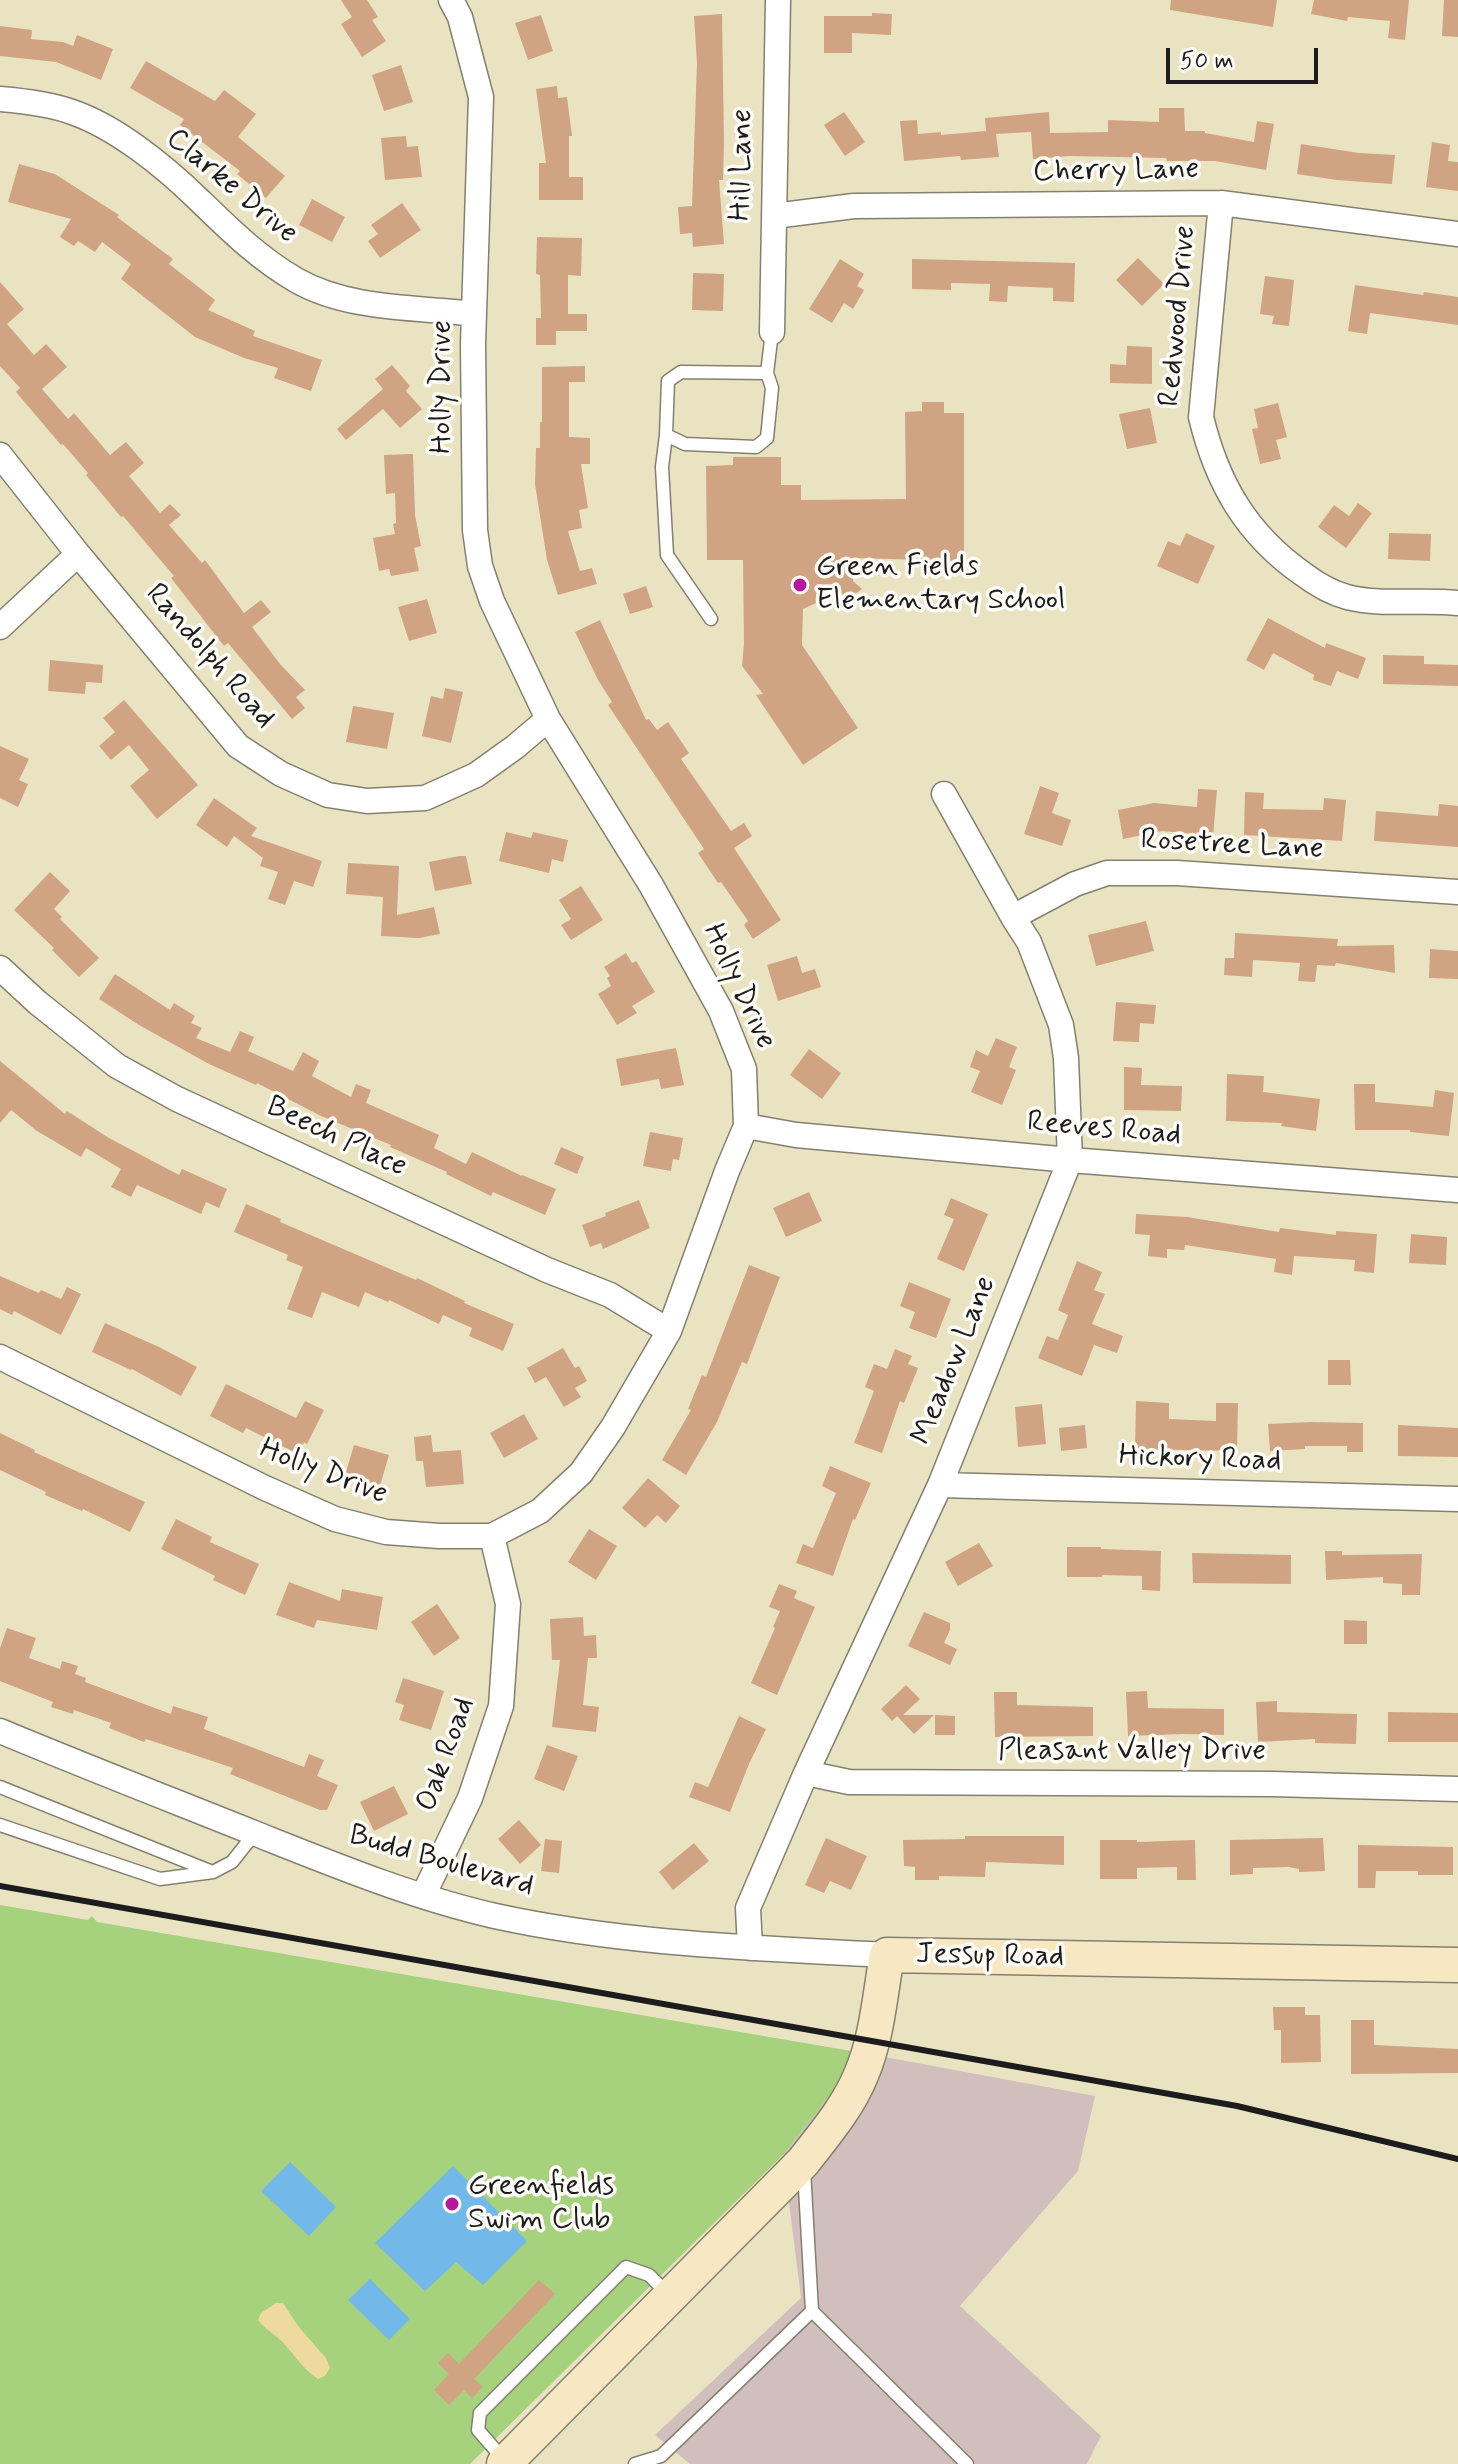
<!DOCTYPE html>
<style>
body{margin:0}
#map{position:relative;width:1458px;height:2464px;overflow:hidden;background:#eae3c2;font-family:Mynerve,sans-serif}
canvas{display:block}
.scale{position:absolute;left:1166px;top:48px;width:152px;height:36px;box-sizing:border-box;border:4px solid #1c1c1c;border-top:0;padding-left:10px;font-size:24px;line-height:28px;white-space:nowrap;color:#1c1c1c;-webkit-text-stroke:6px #fdfcf7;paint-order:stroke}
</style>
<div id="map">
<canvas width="1458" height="2464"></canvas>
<div class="scale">50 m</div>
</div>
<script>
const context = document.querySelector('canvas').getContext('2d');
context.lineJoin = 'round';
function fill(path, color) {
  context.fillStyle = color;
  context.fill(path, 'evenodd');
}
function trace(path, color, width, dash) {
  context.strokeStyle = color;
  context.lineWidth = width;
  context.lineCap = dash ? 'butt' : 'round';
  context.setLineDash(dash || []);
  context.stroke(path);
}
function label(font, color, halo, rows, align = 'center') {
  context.font = font + ' Mynerve,sans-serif';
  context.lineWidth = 7;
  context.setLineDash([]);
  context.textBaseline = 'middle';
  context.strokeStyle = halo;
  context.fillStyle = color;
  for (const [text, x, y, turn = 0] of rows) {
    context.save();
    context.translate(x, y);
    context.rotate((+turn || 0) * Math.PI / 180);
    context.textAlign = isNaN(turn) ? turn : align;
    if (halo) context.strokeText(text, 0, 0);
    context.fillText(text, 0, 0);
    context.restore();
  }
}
const industrial = new Path2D(`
 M863,2053l232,43 -17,75 -118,135 141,130 -14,28h-397l-35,-29 146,-137 -18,-143z`);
const green = new Path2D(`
 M0,1905l88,15 4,-4 5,6 766,131 -80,102 -313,309h-470z`);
const sand = new Path2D(`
 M276,2303h7l15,23 28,32 4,10 -5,8 -7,3c-17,-11 -26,-29 -41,-42 -7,-6 -13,-9 -19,-17l3,-7z`);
const water = new Path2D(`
 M290,2162l46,45 -27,29 -48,-45z
 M453,2166l74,75 -44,44 -27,-23 -31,29 -50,-48z
 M370,2279l40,40 -21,21 -41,-40z`);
const building = new Path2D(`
 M341,0h26l11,17 -6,3 14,21 -24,16 -21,-33 11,-7z
 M1171,0h106l-4,27 -103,-17z
 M1314,0h95l-4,40 -17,-2 2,-17 -42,-4 -1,4 -36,-7z
 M1444,0h14v37l-16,-1z
 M872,13l20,1 -1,21 -39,-2v20h-28v-37h48z
 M722,14l2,128 -1,38h-4l5,64 -31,3 -1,-14 -12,1 -2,-27 14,-1 5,-143 -3,-47z
 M541,15l12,36 -25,9 -13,-37z
 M0,26l32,4 -1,9 32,3 10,4 4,-11 36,14 -12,31 -45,-18 -56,-6z
 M146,61l69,40 9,-11 32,24 -18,23 47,39 -19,22 -29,-24 3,-3 -60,-46 4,-6 -54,-31z
 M401,65l12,37 -29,9 -12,-36z
 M557,86l1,12 9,-1 5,39h-3v41h14v23h-44v-37h7l-10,-74z
 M1159,108h25l1,23h20v2l49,9 3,-21 17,3 -8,46 -51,-9h-48l-1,-3 -96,-2 -37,3 -2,-27 -35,2 3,23 -38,3 -1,-4 -56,5 -4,-40 17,-1 1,14 23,-2v3l45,-4 -1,-13 64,-6 1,21 58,-1v-12l51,2z
 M844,112l21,30 -20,14 -21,-31z
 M406,136l1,11 11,-1 4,31 -37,3 -4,-42z
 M1432,142l18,3 -2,16 10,1v29l-32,-4z
 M1301,144l58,9 36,2 -3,29 -55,-4 -40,-6z
 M19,164l36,10 64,41 -2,2 56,42 -4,5 46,36 -7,10 47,21 -2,5 69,24 -11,31 -37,-13 4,-10 -34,-10 -49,-21 -74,-58 10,-15 -29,-22 -7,10 -17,-11 -4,5 -14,-9 11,-18 -63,-17z
 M312,199l33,18 -13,25 -33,-17z
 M402,203l19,27 -41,28 -12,-17 10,-7 -7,-9z
 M537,237l45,1 -1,38 -13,-1v39h19v17h-31v14h-20v-27h5l-1,-43 -4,-1z
 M1138,258l26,26 -22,22 -26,-26z
 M840,259l24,15 -7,12 7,4 -11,19 -9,-6 -12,20 -23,-14z
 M912,259l163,4 -1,39 -21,-1v-13l-45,-2 -1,16 -18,-1 1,-17 -39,-1v7l-39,-1z
 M693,273l31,1 -1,37 -31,-1z
 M1265,276l29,4 -5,46 -17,-2 2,-8 -14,-2z
 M0,282l24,27 -17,15 27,31 12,-11 21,23 -25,22 26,30 6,-6 36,42 16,-13 18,21 -15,13 31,37 10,-9 11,11 -12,10 33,38 3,-3 39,53 17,-13 10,12 -19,15 28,37 25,26 -9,7 9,11 -13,11 -64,-76 -4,3 -53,-68 3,-2 -51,-60 -2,1 -35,-42 2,-2 -25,-29 -2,1 -45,-53 4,-4 -20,-22z
 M1355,285l68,10 1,-3 34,5v28l-88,-12 -3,21 -19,-3z
 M1127,346l25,1v37l-42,-1v-19l16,1z
 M392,365l18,21 -4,5 16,18 -22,19 -17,-19 -37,31 -9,-11 46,-40 -8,-10z
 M585,366v16h-16v55l21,1v26h-9l7,44 -9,2 3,18 -14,3 12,40 12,-3 5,16 -39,11 -11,-35 -12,-76 1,-36h4v-26h2v-55z
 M922,402h22v11h20v148l-110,-3 -1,23 9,8 -14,10 -8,-7 -37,17 -1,36 56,83 -55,37 -47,-70 7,-1 -21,-28 2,-23 -1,-83h-36l-1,-94 27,-1v-8h48v28h20v15l105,-1 -1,-87 17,-1z
 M1278,403l9,34 -11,3 5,19 -21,5 -8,-35 6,-1 -4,-19z
 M1150,408l7,35 -30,6 -8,-35z
 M413,454l2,61 6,31 -7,2 5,23 -28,5 -2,-7 -10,2 -6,-33 22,-4 -2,-10 3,-1 -1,-30 -9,1 -2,-39z
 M1358,503l14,10 -26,35 -28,-21 16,-22 15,11z
 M1186,533l29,13 -17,38 -41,-18 11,-25 12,5z
 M1389,533l42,1 -1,27 -42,-2z
 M646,586l7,21 -23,7 -7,-20z
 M427,599l10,34 -28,8 -11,-34z
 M1268,618l57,30 1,-5 40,15 -8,21 -21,-8 -6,15 -18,-6 1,-5 -41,-22 -9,17 -18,-10z
 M600,620l46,100 3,-1 8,11 11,-8 21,31 -8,6 50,72 13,-8 8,13 -18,12 47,72 -28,19 -9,-14 4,-4 -27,-39 -3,1 -20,-30 6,-4 -96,-144 4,-3 -14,-22 -23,-48z
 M1383,655l41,1v8l34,1v21l-75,-2z
 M50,660l53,5 -1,18 -16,-1 -1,12 -37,-3z
 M445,688l18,4 -12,51 -29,-7 9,-40 12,3z
 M124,700l74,85 -41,34 -27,-33 19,-16 -20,-25 -18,15 -12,-14 16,-14 -12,-14z
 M353,706l41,7 -7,36 -41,-7z
 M0,746l29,13 -10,21 9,4 -10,23 -18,-9z
 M1040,786l19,7 -7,20 19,7 -9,26 -38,-12z
 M1198,789l19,1 -4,46 -51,-5 -39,8 -5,-29 36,-7 43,4z
 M1245,792l19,1 -1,16 60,1 1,-12 22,2 -4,41 -98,-6z
 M214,798l43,30 -6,8 71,25 -9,26 -19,-6 -9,24 -17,-6 10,-27 -18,-6 3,-8 -29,-22 -7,11 -31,-22z
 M1439,804l19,2v41l-84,-6 2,-30 62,5z
 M506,832l25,6 2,-6 35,8 -5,22 -11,-3 -3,14 -50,-12z
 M459,856h7l6,28 -37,7 -6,-29z
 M348,863l51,3 -2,49 37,-8 6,27 -21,4 -38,-2 2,-39 -37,-3z
 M50,872l20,19 -16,18 8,8 -2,2 39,39 -20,19 -27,-27 2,-2 -40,-38z
 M581,886l22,34 -32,20 -10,-15 10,-6 -12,-19z
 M1146,921l8,30 -58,15 -8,-31z
 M1235,933l103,6 -1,7 57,-1 1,28 -59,-10 -1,3 -18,-1 -2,17 -17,-1 2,-18 -47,-3 -1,17 -28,-2 1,-17h9z
 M1430,949l28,2v28l-29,-1z
 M626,953l6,10 4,-2 19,31 -23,14 5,7 -20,12 -19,-31 13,-8 -4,-8 3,-2 -6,-9z
 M797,956l5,17 13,-4 6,18 -43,14 -11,-36z
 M115,974l55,36 4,-7 21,13 -4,7 11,5 -6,10 34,14 10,-21 14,6 -6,14 45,20 10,-19 16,9 -7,15 39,21 5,-13 15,6 -5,13 73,32 -5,13 32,16 6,-12 50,24v-1l34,14 -11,26 -52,-23 -2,4 -45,-22 1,-2 -57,-25 1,-2 -70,-29 -64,-33 -1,2 -47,-21 -70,-39 -40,-26z
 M1116,1002l40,3 -2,19 -14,-1 -1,19 -26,-1z
 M996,1038l21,9 -8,20 7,3 -14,35 -31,-13 9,-21 -10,-4 6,-17 12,6z
 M676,1048l8,37 -23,4 -2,-10 -38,7 -5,-27z
 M809,1049l32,24 -19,26 -32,-24z
 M0,1061l65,53 2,-3 42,27 70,37 3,-6 45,20 -8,19 -13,-6 -5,12 -64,-29 -6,12 -20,-10 10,-18 -35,-21 -5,9 -44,-26 -26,-21 -11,13z
 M1124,1067l18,1 -1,17 41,1 -1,25 -57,-1z
 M1227,1074l37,2 -1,16 57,7 -4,32 -35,-5 1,-3 -56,-2z
 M1354,1084h21v18l58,5 2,-17 19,3 -5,43 -39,-4v-2h-55z
 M650,1132l33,6 -4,22 -6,-1 -2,12 -28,-5z
 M561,1147l23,10 -7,17 -23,-10z
 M809,1192l13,29 -36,16 -13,-29z
 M951,1198l37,16 -24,57 -27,-12 17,-40 -10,-4z
 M639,1200l11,28 -47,21 -2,-6 -11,4 -8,-22 24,-9 -1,-3z
 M246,1204l35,15 -1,3 136,58 1,-2 48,23 -1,2 50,21 -11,27 -34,-15 3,-8 -29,-13 -4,9 -50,-24 -1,2 -23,-10 -6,15 -37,-15 -10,26 -25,-9 16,-42 -17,-7 2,-5 -54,-23z
 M1136,1214l51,3 92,15 1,-4 56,7v-4l41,3 -3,39 -20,-2 1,-11 -61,-4 -2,19 -18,-3 2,-13 -91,-14 -1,5 -17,-1v9l-19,-2 2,-21 -15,-1z
 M1411,1234l36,3 -1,28 -37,-2z
 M1077,1261l25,11 -8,18 11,4 -13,30 31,12 -6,17 -23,-8 -12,31 -44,-18 9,-22 11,4 10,-25 -10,-5z
 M749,1265l31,12 -33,87 -5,-2 -25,60 -31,53 -24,-15 29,-50 -3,-1 14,-34 4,2z
 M0,1276l39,17 2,-3 20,9 6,-12 14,7 -20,41 -47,-24 -2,4 -12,-6z
 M909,1282l42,17 -15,39 -27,-10 6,-16 -15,-6z
 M105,1323l54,24 38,20 -16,29 -49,-27 -1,1 -39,-18z
 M563,1348l12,20 4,-2 8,15 -12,7 6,9 -17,10 -18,-30 -11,6 -8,-15z
 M895,1349l17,7 -4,8 10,4 -14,35 -4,-2 -18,52 -28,-10 20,-52 -9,-4 9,-23 13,5z
 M1328,1360h22l1,25h-23z
 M226,1384l70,34 9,-17 19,9 -17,34 -3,-2 -6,12 -52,-26 -3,5 -33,-17z
 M1136,1401l33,2v16l47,2v-18h22l-1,48 -102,-2z
 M1042,1404l4,40 -28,3 -3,-40z
 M524,1414l14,25 -34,19 -14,-25z
 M1310,1422l53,1v29h-16v-6h-42v3l-35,2 -2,-27z
 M1085,1425l2,23 -26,3 -2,-23z
 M1398,1425l60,3v29l-60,-1z
 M0,1433l35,17 -1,2 111,50 -15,30 -47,-23 -1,2 -37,-16 1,-3 -46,-22z
 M431,1435l2,17 28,-2 3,34 -38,3 -3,-26h-7l-2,-24z
 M354,1445l35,10 -10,34 -35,-10z
 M830,1466l41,17 -16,37 -2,-1 -20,57 -37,-13 7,-19 10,4 23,-55 -14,-7z
 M648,1478l32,28 -14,17 -9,-8 -12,13 -23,-20z
 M176,1519l36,18 -2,5 49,22 -14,31 -32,-15 2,-4 -54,-27z
 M589,1529l28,17 -21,34 -28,-18z
 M979,1543l14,23 -35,20 -13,-24z
 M1067,1547h34v2l60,2 -1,40 -18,-1v-14l-40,-1v2h-35z
 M1325,1551h17v4l80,-1 -2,41h-18v-11l-19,-1v-6l-57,3z
 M1192,1553l99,2v29l-98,-1z
 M289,1582l51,19 2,-12 41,8 -6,33 -60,-10 -3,8 -38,-13z
 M779,1584l18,7 -3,7 21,9 -38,88 -26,-12 24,-55 -2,-1 7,-16 -11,-4z
 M437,1604l23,34 -26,18 -23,-34z
 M924,1612l26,11v7l-6,13 13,6 -7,16 -42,-19z
 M583,1617l1,19 12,-1 1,23h-9l-5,47 16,2 -3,25 -44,-5 8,-67h-8l-2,-41z
 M1344,1620l23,1v23h-23z
 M7,1628l29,10 -7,20 31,11 2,-8 16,5 -3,8 11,4 -1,4 86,32 2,-8 35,11 -4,12 100,38 5,-13 15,6 -7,16 21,9 -11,25h-7l-90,-36 3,-6 -87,-29 -2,3 -35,-14 2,-5 -37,-13 -1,4 -22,-7 2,-5 -53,-21v-33z
 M403,1678l41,13 -13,39 -32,-10 5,-15 -9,-3z
 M906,1685l14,14 -17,16h31l-20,19 -17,-18 -5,5 -11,-12z
 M1147,1691l1,17 76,1v26l-40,-1 -56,2 -2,-44z
 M994,1692h23v13l76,2v29l-98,1z
 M1277,1701v11l80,2 -1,30 -41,-1v-4l-57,3 -2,-40z
 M1388,1712l70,1v29h-70z
 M935,1715l20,1v19h-20z
 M739,1716l27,13 -17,35 -19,48 -41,-15 6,-15 13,5z
 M547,1745l31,11 -14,35 -30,-12z
 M394,1786l14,28 -34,17 -14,-29z
 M519,1820l22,25 -21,19 -22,-25z
 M965,1836h99v29l-78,-3 -1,15 -46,-1v4h-24v-13l-11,-1 -1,-26 62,-1z
 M826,1838l41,18 -16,34 -21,-9 -6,12 -19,-8z
 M1323,1838l2,33 -26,1v-3l-11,-2 -35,1v6l-23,1v-35z
 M545,1839l17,2 -3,32 -18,-2z
 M1100,1840h37v2l58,-2 1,40h-19v-13l-40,1v11h-37z
 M694,1843l15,18 -36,29 -14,-18z
 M1358,1845l95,2v28h-35v-4h-42l-1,17h-17z
 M1273,2007h32v8h15l1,47 -40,1v-33h-7z
 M1351,2020h23v25l84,4v24l-107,1z
 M539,2280l16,14 -81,85 9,8 -11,11 -8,-8 -15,15 -15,-15 15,-16 -11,-11 10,-10 11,11z`);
const lane = new Path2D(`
 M681,372l86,1 5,15 -5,50 -11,9 -71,-3 -19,-9 2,-54z
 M767,373l5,-41
 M666,435l-4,32 5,88 44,64
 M0,1787l210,84
 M0,1825l160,54 53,-7 19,-10 23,-29
 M812,2311l155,153
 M505,2461l-27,-31 2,-17 146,-146 23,8 20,20
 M635,2464l26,-8 151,-145 -8,-141`);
const street = new Path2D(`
 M0,99c24,2 50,5 72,13 44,15 92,54 125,86 31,30 61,60 99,82 52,30 120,27 178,34
 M1221,203l-20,214c16,66 45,117 102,157 12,9 29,19 44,23 35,9 75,2 111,6
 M774,216l80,-10 367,-3 237,31
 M772,332l6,-332
 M0,455l78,99 160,192 43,28 47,21 39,6 58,-3 51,-23 39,-28 33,-28
 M0,627l78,-73
 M1013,917l62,-33 32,-11h70l281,19
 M0,968l38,35 79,63 60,33 370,171 63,25 59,36
 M746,1126l50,9 274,25 388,30
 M0,1357l265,131 70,31 51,13 53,4h53l48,-25 41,-38 32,-46 56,-96 58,-160 19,-45 -2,-57 -23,-58 -70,-126 -103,-166 -56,-118 -12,-35 -5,-36 -2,-186 8,-247 -21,-80 -9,-17
 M940,1485l518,14
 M0,1731c84,35 169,68 254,102 78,31 158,64 241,83 128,28 261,32 392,39
 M806,1773l43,9 423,2 186,5
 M423,1896l47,-98 31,-92 7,-102 -16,-68
 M750,1948l-2,-40 58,-135 134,-288 130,-325 -4,-102 -5,-33 -32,-83 -16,-25 -69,-123`);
const secondary = new Path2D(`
 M504,2464l299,-302c21,-27 45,-55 58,-87 16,-37 19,-80 26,-120l571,10`);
const rail = new Path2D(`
 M0,1886l1237,220 221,53`);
const markers = [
 [800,585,8,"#b5179e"],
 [452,2204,8,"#b5179e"]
];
const streetNames = [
 ["Hill Lane",743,165,-89],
 ["Cherry Lane",1116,172,-1],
 ["Clarke Drive",231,187,40],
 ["Redwood Drive",1179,316,-85],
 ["Holly Drive",443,387,-90],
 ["Randolph Road",209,657,49],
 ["Rosetree Lane",1232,846,3],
 ["Holly Drive",738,987,65],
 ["Reeves Road",1104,1130,5],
 ["Beech Place",336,1138,25],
 ["Meadow Lane",955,1361,-68],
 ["Hickory Road",1200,1460,2],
 ["Holly Drive",323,1473,21],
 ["Pleasant Valley Drive",1132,1752],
 ["Oak Road",447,1755,-70],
 ["Budd Boulevard",441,1862,16],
 ["Jessup Road",990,1957,1]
];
const poiNames = [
 ["Green Fields",816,568],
 ["Elementary School",816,602],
 ["Greenfields",468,2187],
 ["Swim Club",468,2221]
];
fill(industrial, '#d1bfbe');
fill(green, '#a6d17d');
fill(sand, '#eeda9e');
fill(water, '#72b8e9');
fill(building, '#d0a483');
trace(lane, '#83806f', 15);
trace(street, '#83806f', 27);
trace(secondary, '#83806f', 37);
trace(lane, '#fff', 12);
trace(street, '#fff', 24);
trace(secondary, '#f7e8c3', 34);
trace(rail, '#1c1c1c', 6);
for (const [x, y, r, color] of markers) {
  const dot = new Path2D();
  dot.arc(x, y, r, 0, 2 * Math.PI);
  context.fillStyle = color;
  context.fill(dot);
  trace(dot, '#fdfcf7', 3);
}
label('30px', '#1c1c1c', '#fdfcf7', streetNames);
label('30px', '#1c1c1c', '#fdfcf7', poiNames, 'left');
</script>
